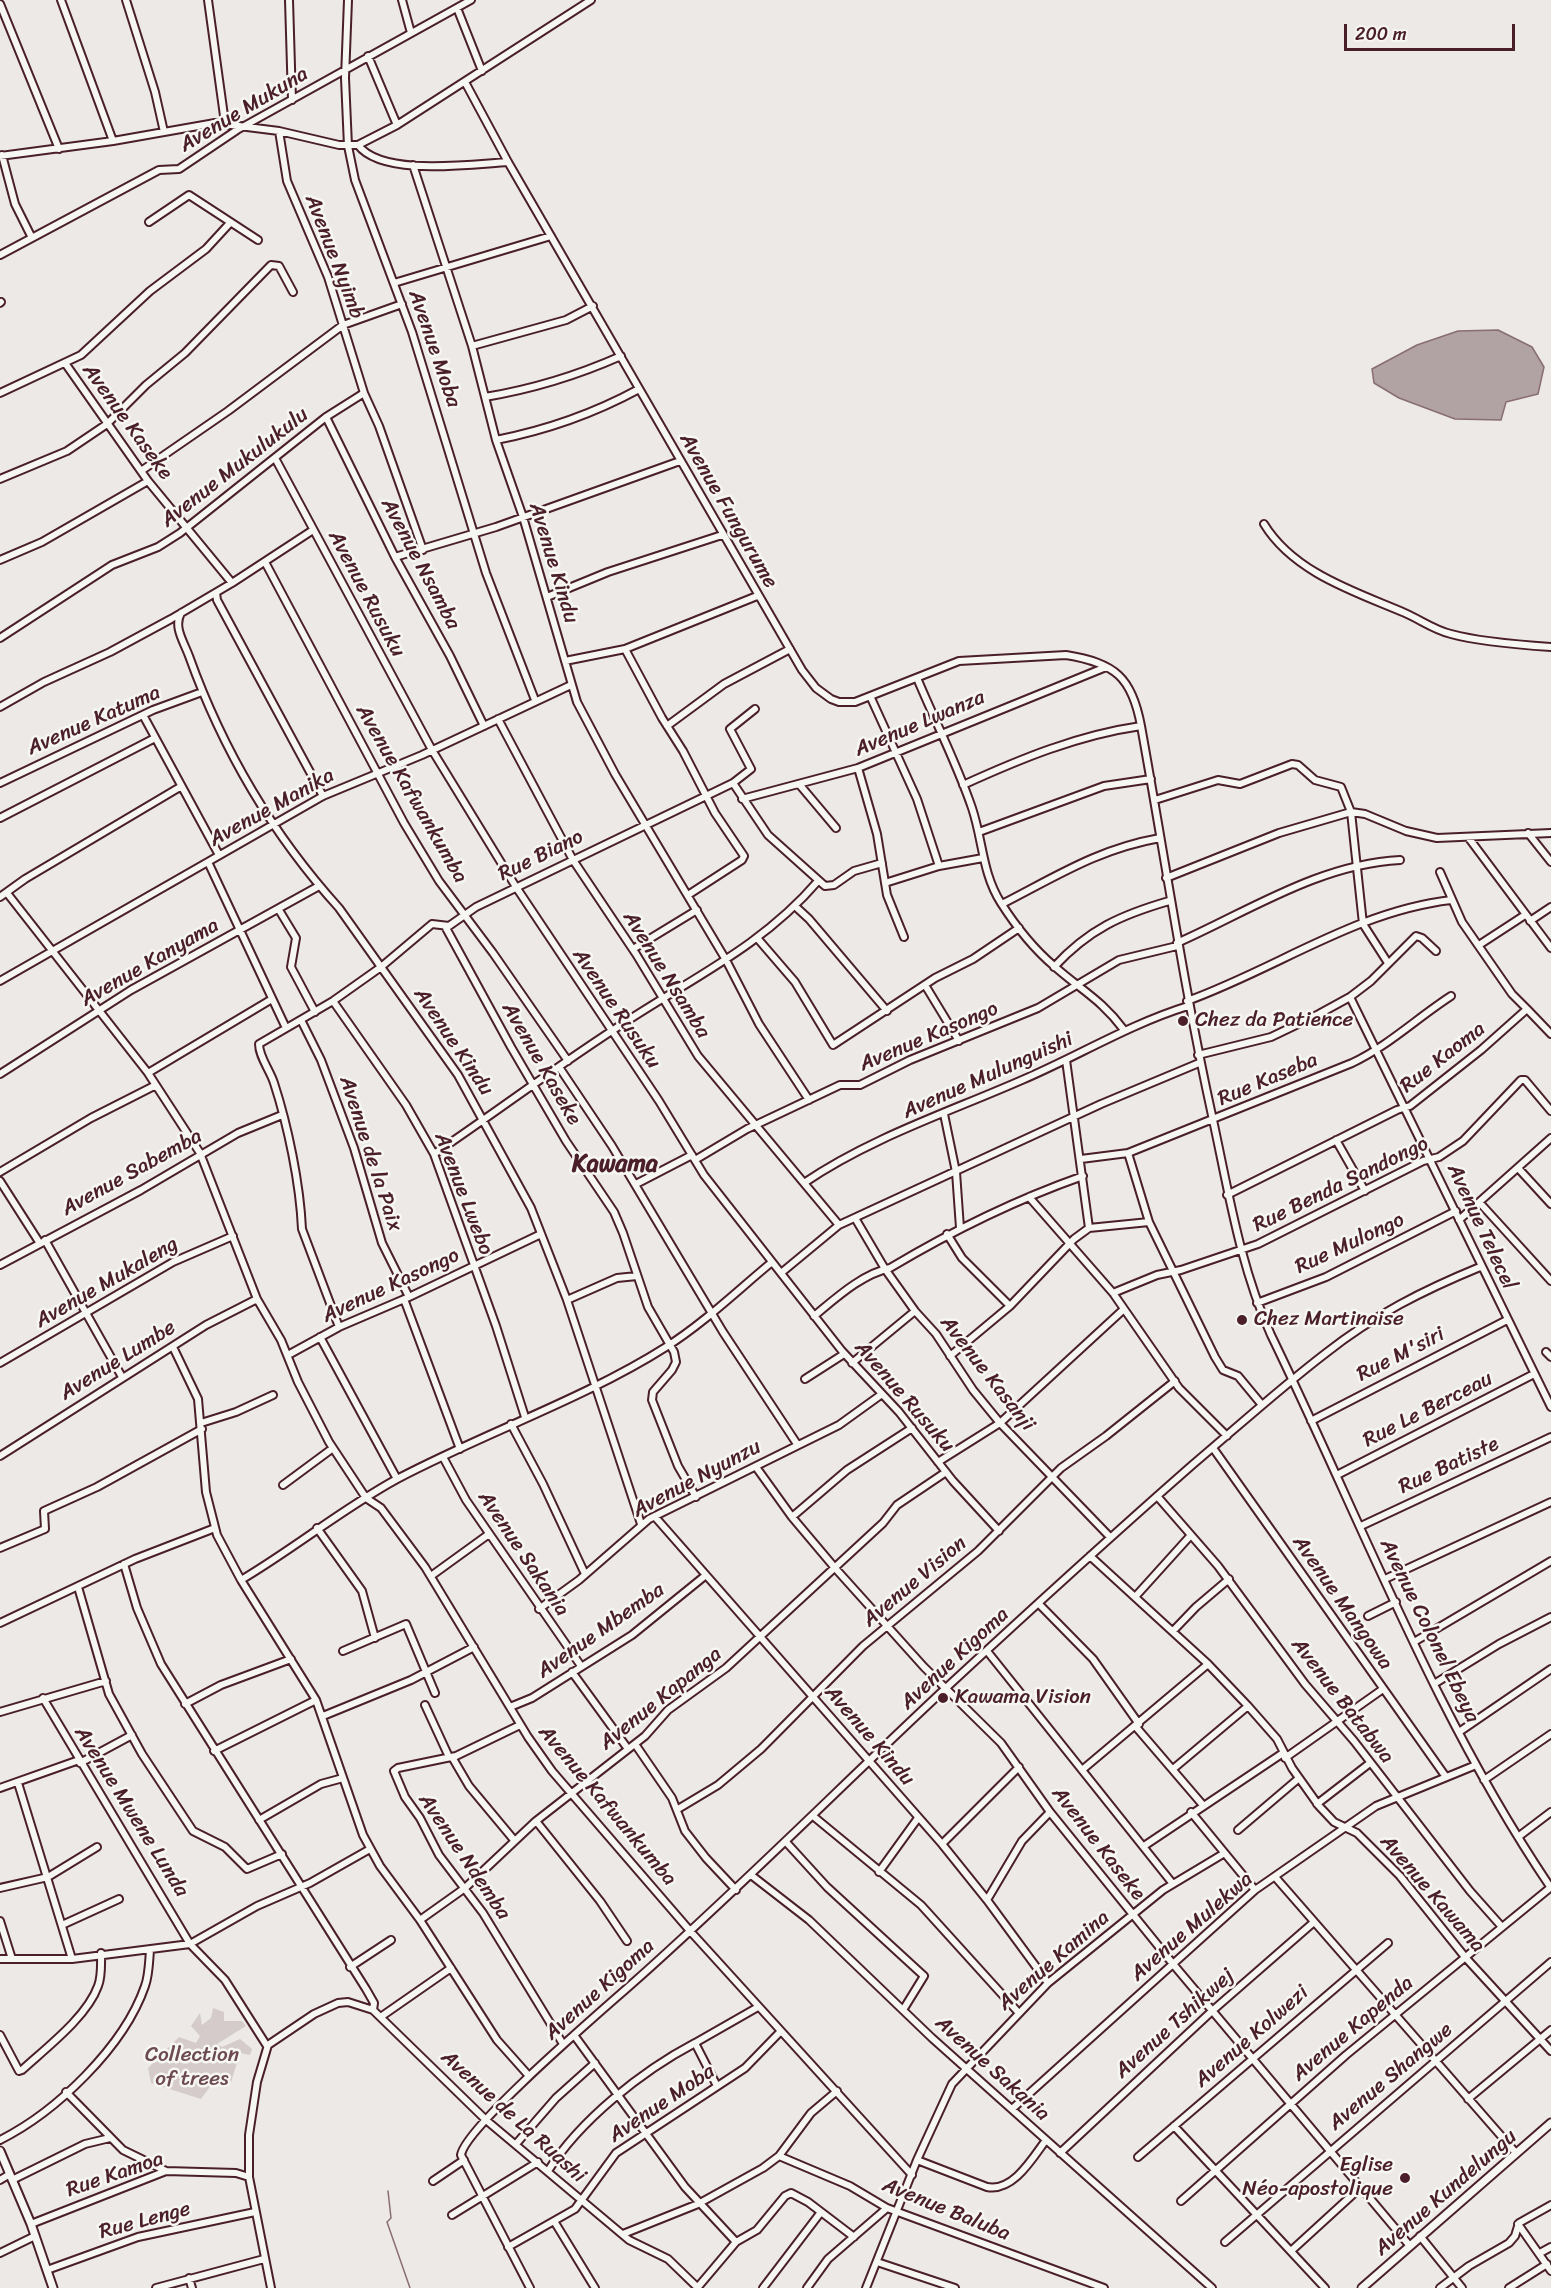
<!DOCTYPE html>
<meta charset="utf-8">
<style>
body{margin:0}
#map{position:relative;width:1551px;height:2288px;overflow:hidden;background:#ece9e6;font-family:Sriracha,sans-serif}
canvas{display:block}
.scale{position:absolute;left:1344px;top:24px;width:171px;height:27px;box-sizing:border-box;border:3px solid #4a1f2b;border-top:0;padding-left:8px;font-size:18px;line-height:21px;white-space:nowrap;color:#4a1f2b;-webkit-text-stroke:4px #f6f6f2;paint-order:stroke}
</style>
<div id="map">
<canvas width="1551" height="2288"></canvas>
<div class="scale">200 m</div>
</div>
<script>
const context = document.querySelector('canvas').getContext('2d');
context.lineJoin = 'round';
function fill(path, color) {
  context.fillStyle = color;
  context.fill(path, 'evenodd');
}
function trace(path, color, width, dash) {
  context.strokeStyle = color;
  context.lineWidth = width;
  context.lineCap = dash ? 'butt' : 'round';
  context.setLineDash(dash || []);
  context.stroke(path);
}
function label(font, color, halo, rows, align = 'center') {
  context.font = font + ' Sriracha,sans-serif';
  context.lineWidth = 5;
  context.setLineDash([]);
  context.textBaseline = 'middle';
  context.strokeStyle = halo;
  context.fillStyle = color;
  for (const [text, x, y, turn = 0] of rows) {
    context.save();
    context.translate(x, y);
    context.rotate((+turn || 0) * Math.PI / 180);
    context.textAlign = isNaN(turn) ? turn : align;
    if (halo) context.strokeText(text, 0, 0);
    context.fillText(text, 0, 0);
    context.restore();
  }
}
const green = new Path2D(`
 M213,2008l11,4v9h18l4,5 -29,18 5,3 18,-8 12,10 -2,6 -10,-2 -9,29 -14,-5 -16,22 -50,-16 -3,-15 31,-31 17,6 4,-7 -9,-10 9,-13 2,12 9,-7z`);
const water = new Path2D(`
 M1498,330l34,17 12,20 -6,27 -32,8 -5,18 -46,-1 -56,-21 -25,-15 -2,-14 45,-24 41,-14z`);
const stream = new Path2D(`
 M388,2191l3,27 -4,4 23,66`);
const minor = new Path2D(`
 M61,0l52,141
 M126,0l29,92 9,40
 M208,0l17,123
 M289,0l3,100
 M348,0l-3,78 3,68 7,34 57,152 74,241 49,127
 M402,0l9,33
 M0,4l59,145
 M457,8l25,63
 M368,56l29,69
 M465,82l43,80 294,508 14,18 15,11 8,3h16l104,-41 107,-6c49,8 66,22 75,71 24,132 43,263 72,394 16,74 27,146 58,215 90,185 164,382 280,553
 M279,131l8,50 41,96 36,116 15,33 44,124
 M358,145c24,32 113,19 150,17
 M2,155l13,49 17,34
 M0,156l113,-15 102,-18 64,8 60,14h19l39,-20 194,-125
 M413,165l59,181 24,94 27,77 54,185 38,72 111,186 33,64 50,76
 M149,222l40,-27 69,45
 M0,255l159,-85 20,-1 58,-39 234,-130
 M394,283l157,-47
 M0,303l1,-1
 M472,346l94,-26 27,-14
 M65,363l83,118 84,102
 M0,393l81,-38 69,-64 56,-42 23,-25
 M485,397c48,-8 91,-21 136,-41
 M326,417l69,140 55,99 34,70
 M496,440c51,-10 97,-26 143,-51
 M275,458l157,292 84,137 143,214 45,74 138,176 57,61 54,69 46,50
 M141,471l87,-60 115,-86 59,-21
 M0,479l67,-28 40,-27 39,-39 39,-32 86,-88 8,1 14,26
 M1264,524c30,49 92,68 141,89 16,7 29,17 46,21 29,8 70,11 100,13
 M395,557l101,-30 184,-66
 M0,560l42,-18 106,-61
 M265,562l139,261 35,58 54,72 75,108
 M216,593l1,7 106,196
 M547,597l61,-25 114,-37
 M181,613c-8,14 3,29 8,43 33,92 84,179 150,252l119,167 73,133 36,92 74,224
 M0,638l112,-73 46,-18 22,-14 146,-116 38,-24
 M625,649l37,69 21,33 32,62 29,43 -2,4 -54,35
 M565,661l60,-12 132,-53
 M917,678c18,43 40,86 55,130 11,33 10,65 29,95 14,22 33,46 53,63 27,24 48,34 70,64
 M871,698l46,101 22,67
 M0,707l44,-25 66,-30 61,-33 61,-36 81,-53
 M143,715l76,140
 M498,719l75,141 63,94 62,102 141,169
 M667,726l57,-42 66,-35
 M858,768l19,66 10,61 17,42
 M0,783l153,-73 49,-18
 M733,783l35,52 57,51 9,-1 20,-14 28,-8
 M799,784l37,44
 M963,785c57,-26 115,-50 178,-59
 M742,799l116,-31 248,-101
 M1155,800l63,-20 22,4 52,-20 6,1 17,15 26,7 10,25 12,112 25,39
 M0,818l155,-80
 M979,832l125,-46 47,-7
 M1528,833l23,29
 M1468,837l83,111
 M208,862l78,166
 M1166,878l113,-45 72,-21 14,2 41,17 31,7 114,-5
 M885,883l54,-17 44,-8
 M7,893l141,180 52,80 57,146 24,41 17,42 31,60 37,56 15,10 44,59 103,170 24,34 139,161 221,243
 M0,897l25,-18 155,-92
 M1002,904c55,-28 96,-55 158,-66
 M796,907l13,12 78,92
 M279,910l17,28 -5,29 24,45
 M1530,921l21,-14
 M446,928l65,119 55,94 48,71 9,21 25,74 26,45 2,10 -4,8 -19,22 -1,8 26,66 18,31
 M758,939l37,43 38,63 102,-67 38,-19 46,-31
 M1177,943c72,-32 143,-79 223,-83
 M1479,945l46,-30
 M633,949l64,-39
 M1054,967c35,-38 67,-52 115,-66
 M0,981l323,-185 99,-41 149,-70
 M925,985l34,56
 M1350,997l201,410
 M333,1001l73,104 28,49 62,172 29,91
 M1187,1001c89,-32 169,-90 264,-101
 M1527,1009l24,25
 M301,1020l20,40 33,88 28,95 27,54
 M1198,1055l73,-18 48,-23 31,-17 21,-16 45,-45 6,2 14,13
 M1066,1060l23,168
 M559,1067l53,79 111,186 74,112
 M148,1073l124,-74
 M0,1074l131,-84 188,-104
 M944,1114l12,58 4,56
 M1336,1140l29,51
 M1128,1153l21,69 66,135 8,13 15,6 24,29
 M434,1154c65,-44 127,-91 193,-133 69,-45 136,-76 191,-140
 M1081,1159l47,-6 224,-90c36,-17 65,-45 99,-67
 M695,1160l52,-31 93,-44h20l50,-25 128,-52 81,-48 58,-14
 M1518,1168l33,36
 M0,1172l91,-54 65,-33
 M0,1181l39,61
 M804,1183c66,-45 145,-71 218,-103 56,-24 108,-56 166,-74
 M636,1184l56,-29
 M1227,1195l170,-85 13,-4 71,-56 46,-41 -15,-15 -50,-72 -22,-50
 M1029,1197l84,96 66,95 48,48
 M1480,1203l71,78
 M855,1218l30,51 30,42 21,23 37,56 27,33 110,114
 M1459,1220l92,-82
 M947,1234l15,24 48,48
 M45,1240l77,137
 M0,1265l141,-75 97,-57 44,-18
 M781,1273l58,-48 262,-121 98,-41
 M1113,1293l44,-18 24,-5 77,-26 165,-83 16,-4 24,-16 58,-61h4l26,31
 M404,1299l56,150
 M567,1300l50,-22 20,-2
 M1257,1303l69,-26 130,-66
 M814,1316c22,-18 48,-42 76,-48 62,-37 125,-68 193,-92
 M339,1327l-37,-98c-2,-45 -14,-103 -28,-146 -4,-13 -15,-26 -15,-39l74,-43 48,-34 51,-43 17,2 27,-19 257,-124 18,-14 -21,-40 25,-20
 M320,1337l77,142
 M173,1347l25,52 8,93 11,43 24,45 75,120 47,135 17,31 40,54 77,120 32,36
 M1546,1352l5,5
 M288,1355l51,-28 70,-30 132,-63
 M950,1356l60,-50 64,-67 15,-11 60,-6
 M0,1363l173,-101 60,-26
 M852,1363l63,-52
 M805,1379l39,-25
 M1311,1421l196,-101
 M201,1423l35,-11 37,-17
 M511,1424l32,60 42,90
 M1213,1448l233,329
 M0,1456l206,-131 51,-26
 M443,1457l23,43 115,166
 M938,1462l62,-39 124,-114
 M756,1467l36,50 43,51 89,99 77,76 49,69 123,152 237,282
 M1337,1475l197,-101
 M283,1485l50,-37
 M1157,1496l61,70 87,118 49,57 116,150 32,36
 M792,1517l55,-47 65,-42
 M656,1518l286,326 45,56 61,83
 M1361,1526l190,-89
 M317,1528l45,63 13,47
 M0,1548l45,-19 -1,-18 53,-24 105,-58
 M1090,1556l118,108 40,42 29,33 15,29 27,38 15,16 23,11 43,43 65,81 86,94
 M124,1564l13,44 24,56 205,325 8,14 -1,7
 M431,1576l58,-42
 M1385,1579l166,-77
 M241,1580c54,-32 101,-71 156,-101 87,-46 187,-80 269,-132 38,-24 72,-57 106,-85
 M78,1587l31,107 33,60 51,77 32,16 22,22 35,-15
 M1135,1597l56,-62
 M1039,1604l54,55 46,65
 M539,1609l40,-29 70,-61 190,-94 43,-31
 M1368,1616l28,-14
 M0,1623l135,-64 80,-31
 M1173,1631l23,-24 33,-28
 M1414,1642l137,-81
 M343,1651l63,-27 29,69
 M987,1651l186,233
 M572,1672l56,77
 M1434,1684l65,-40 52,-27
 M43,1698l147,246 67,-38 53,-23 60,-34
 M185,1704l36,-19 70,-26
 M425,1705l24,52
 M510,1707l22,-9 100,-63 74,-60
 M0,1712l106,-31
 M323,1716l88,-36 63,-33
 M520,1725l-64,31 -58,12 -4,3 11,26 15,21 19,37 44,58 80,131
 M1136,1727l66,77
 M1459,1732l92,-63
 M635,1744l37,54 13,33 21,27 30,32
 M214,1751l102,-51
 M452,1757l17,29 45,54
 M1285,1758l98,-69
 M80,1763l52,-28
 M1173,1769l75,-63
 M1082,1770l126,-106
 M1484,1780l67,-46
 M18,1783l54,176
 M0,1788l79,-28
 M1317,1804l53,-41
 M678,1809l40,-24 43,-36 102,-103 115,-95 83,-83 45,-32 69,-55
 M1191,1812l64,78
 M813,1816l108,89 97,107
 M259,1820l62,-36 22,-6
 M536,1821l64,80 27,40
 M1238,1830l60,-51
 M1518,1837l33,-25
 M786,1842l41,45 97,89 -21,34
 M942,1844l77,-77
 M1144,1846l139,-93
 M879,1872l39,-54
 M751,1875l58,45 123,118 280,250
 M1276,1878l240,275
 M0,1888l48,-11 49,-30
 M987,1900l35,-59 28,-29
 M420,1920l45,-32 71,-67 109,-85 23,-26 58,-42 157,-145 14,-18 49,-33
 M0,1921l12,38
 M62,1925l57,-26
 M0,1959h72l118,-15 35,36 42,66
 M350,1967l41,-27
 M382,2016l69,-48
 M0,2035l19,36 3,-1c24,-22 65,-53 76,-84 4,-10 3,-22 3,-33
 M574,2035l111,152 51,55
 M717,2086l-22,-43 63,-36
 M66,2092l57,58 43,21
 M1468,2099l83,-69
 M1012,2109l243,-219 121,-84 100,-41
 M1174,2126l151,162
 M0,2140c56,-28 124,-93 145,-154 4,-11 4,-24 5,-36
 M516,2144l40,-46 39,-35
 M1060,2153l152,-142 102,-89
 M779,2156l71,30 37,22 217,80
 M1138,2157l250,-214
 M917,2160l70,27c26,5 45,-28 59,-47
 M548,2171c32,-51 94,-100 147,-128
 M0,2180l10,-6
 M12,2180l73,-36 25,-6
 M433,2181l31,-21
 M1181,2201l165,-146 205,-168
 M452,2215l86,-53
 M554,2221l41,67
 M31,2224l135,-53 70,2 13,4
 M1518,2224l33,47
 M623,2234l75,-30 65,-36 16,-12 32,-43 26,-22
 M1420,2236l42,52
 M1225,2242l326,-280
 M508,2247l67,-38 41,-56 129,-85 35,-36
 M1291,2251l70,-64
 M0,2253l35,-17
 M1540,2253l11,-6
 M877,2262l78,26
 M47,2270l91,-33 117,-25
 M189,2278l3,10
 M698,2287l38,-45 21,-12 28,-34 6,-3 17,9 46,35
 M156,2288l108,-29
 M271,2288l-22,-111v-42l8,-53 11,-37 46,-31 24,-11 10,-1 25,8 113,110 143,120 39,19 30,29
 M530,2288l-69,-133c4,-28 144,-147 173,-173 107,-95 208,-197 313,-295 80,-74 161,-148 243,-220 45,-38 89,-78 136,-114 48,-38 98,-63 154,-86
 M763,2288l58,-76
 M807,2288l21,-29 59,-51
 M866,2288l51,-128 35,-76 96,-101 115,-93 60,-36
 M1440,2288l29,-22 40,-23 6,-7 4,-13 32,-18
 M1509,2288l38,-24`);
const tertiary = new Path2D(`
 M0,2151l31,73 22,64
 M1362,2288l189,-165`);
const markers = [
 [1183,1021,6,"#4a1f2b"],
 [1242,1320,6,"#4a1f2b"],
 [943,1698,6,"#4a1f2b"],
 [1405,2178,6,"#4a1f2b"]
];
const streetNames = [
 ["Avenue Mukuna",244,110,-31],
 ["Avenue Nyimb",334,257,69],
 ["Avenue Moba",434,349,71],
 ["Avenue Kaseke",127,422,54],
 ["Avenue Mukulukulu",235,468,-38],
 ["Avenue Fungurume",728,511,60],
 ["Avenue Kindu",553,563,73],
 ["Avenue Nsamba",420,564,62],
 ["Avenue Rusuku",366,594,62],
 ["Avenue Katuma",94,721,-24],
 ["Avenue Lwanza",920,724,-23],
 ["Avenue Kafwankumba",411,794,60],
 ["Avenue Manika",272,808,-29],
 ["Rue Biano",541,856,-26],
 ["Avenue Kanyama",150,963,-30],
 ["Avenue Nsamba",666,975,58],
 ["Avenue Rusuku",616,1009,56],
 ["Avenue Kasongo",929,1037,-23],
 ["Avenue Kindu",453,1042,56],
 ["Rue Kaoma",1443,1058,-38],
 ["Avenue Kaseke",541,1064,60],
 ["Avenue Mulunguishi",988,1076,-24],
 ["Rue Kaseba",1268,1080,-23],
 ["Avenue de la Paix",370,1154,72],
 ["Avenue Sabemba",132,1173,-29],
 ["Rue Benda Sandongo",1341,1185,-26],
 ["Avenue Lwebo",463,1194,69],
 ["Avenue Telecel",1481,1227,65],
 ["Rue Mulongo",1350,1244,-25],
 ["Avenue Mukaleng",107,1283,-30],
 ["Avenue Kasongo",391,1286,-25],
 ["Rue M'siri",1401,1355,-27],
 ["Avenue Lumbe",118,1361,-32],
 ["Avenue Kasanji",987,1374,52],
 ["Avenue Rusuku",904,1397,49],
 ["Rue Le Berceau",1428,1410,-27],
 ["Rue Batiste",1449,1466,-25],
 ["Avenue Nyunzu",697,1479,-28],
 ["Avenue Sakania",523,1554,56],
 ["Avenue Vision",915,1582,-40],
 ["Avenue Mangowa",1342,1603,55],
 ["Avenue Mbemba",601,1631,-35],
 ["Avenue Colonel Ebeya",1429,1631,64],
 ["Avenue Kigoma",955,1659,-43],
 ["Avenue Kapanga",661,1699,-39],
 ["Avenue Batabwa",1342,1701,52],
 ["Avenue Kindu",869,1736,49],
 ["Avenue Kafwankumba",607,1806,50],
 ["Avenue Mwene Lunda",131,1812,58],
 ["Avenue Kaseke",1098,1844,52],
 ["Avenue Ndemba",464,1857,56],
 ["Avenue Kawama",1432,1894,49],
 ["Avenue Mulekwa",1192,1927,-41],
 ["Avenue Kamina",1054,1961,-41],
 ["Avenue Kigoma",600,1990,-42],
 ["Avenue Tshikwej",1175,2024,-42],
 ["Avenue Kapenda",1353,2029,-40],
 ["Avenue Kolwezi",1252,2037,-41],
 ["Avenue Sakania",992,2069,42],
 ["Avenue Shangwe",1391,2077,-40],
 ["Avenue Moba",662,2104,-34],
 ["Avenue de La Ruashi",513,2117,42],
 ["Rue Kamoa",115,2175,-19],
 ["Avenue Kundelungu",1446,2193,-41],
 ["Avenue Baluba",946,2210,22],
 ["Rue Lenge",145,2221,-15]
];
const poiNames = [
 ["Chez da Patience",1195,1021],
 ["Chez Martinaise",1254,1320],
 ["Kawama Vision",955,1698],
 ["Eglise",1393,2166,"right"],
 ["Néo-apostolique",1393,2190,"right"]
];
const parkNames = [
 ["Collection",192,2056],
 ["of trees",192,2080]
];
const quarterNames = [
 ["Kawama",615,1165]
];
fill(green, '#d4cbca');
fill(water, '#b1a2a3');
trace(water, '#886e73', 1.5);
trace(stream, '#886e73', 1.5);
trace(minor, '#4a1f2b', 10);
trace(tertiary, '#4a1f2b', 11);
trace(minor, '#f6f6f2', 6);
trace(tertiary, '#f6f6f2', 7);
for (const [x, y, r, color] of markers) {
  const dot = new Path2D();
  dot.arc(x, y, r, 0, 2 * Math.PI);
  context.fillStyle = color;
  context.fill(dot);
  trace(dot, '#f6f6f2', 2);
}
label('21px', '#4a1f2b', '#f6f6f2', streetNames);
label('21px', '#4a1f2b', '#f6f6f2', poiNames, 'left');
label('21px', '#6c4a53', '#f6f6f2', parkNames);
label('bold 24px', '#4a1f2b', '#f6f6f2', quarterNames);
</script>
